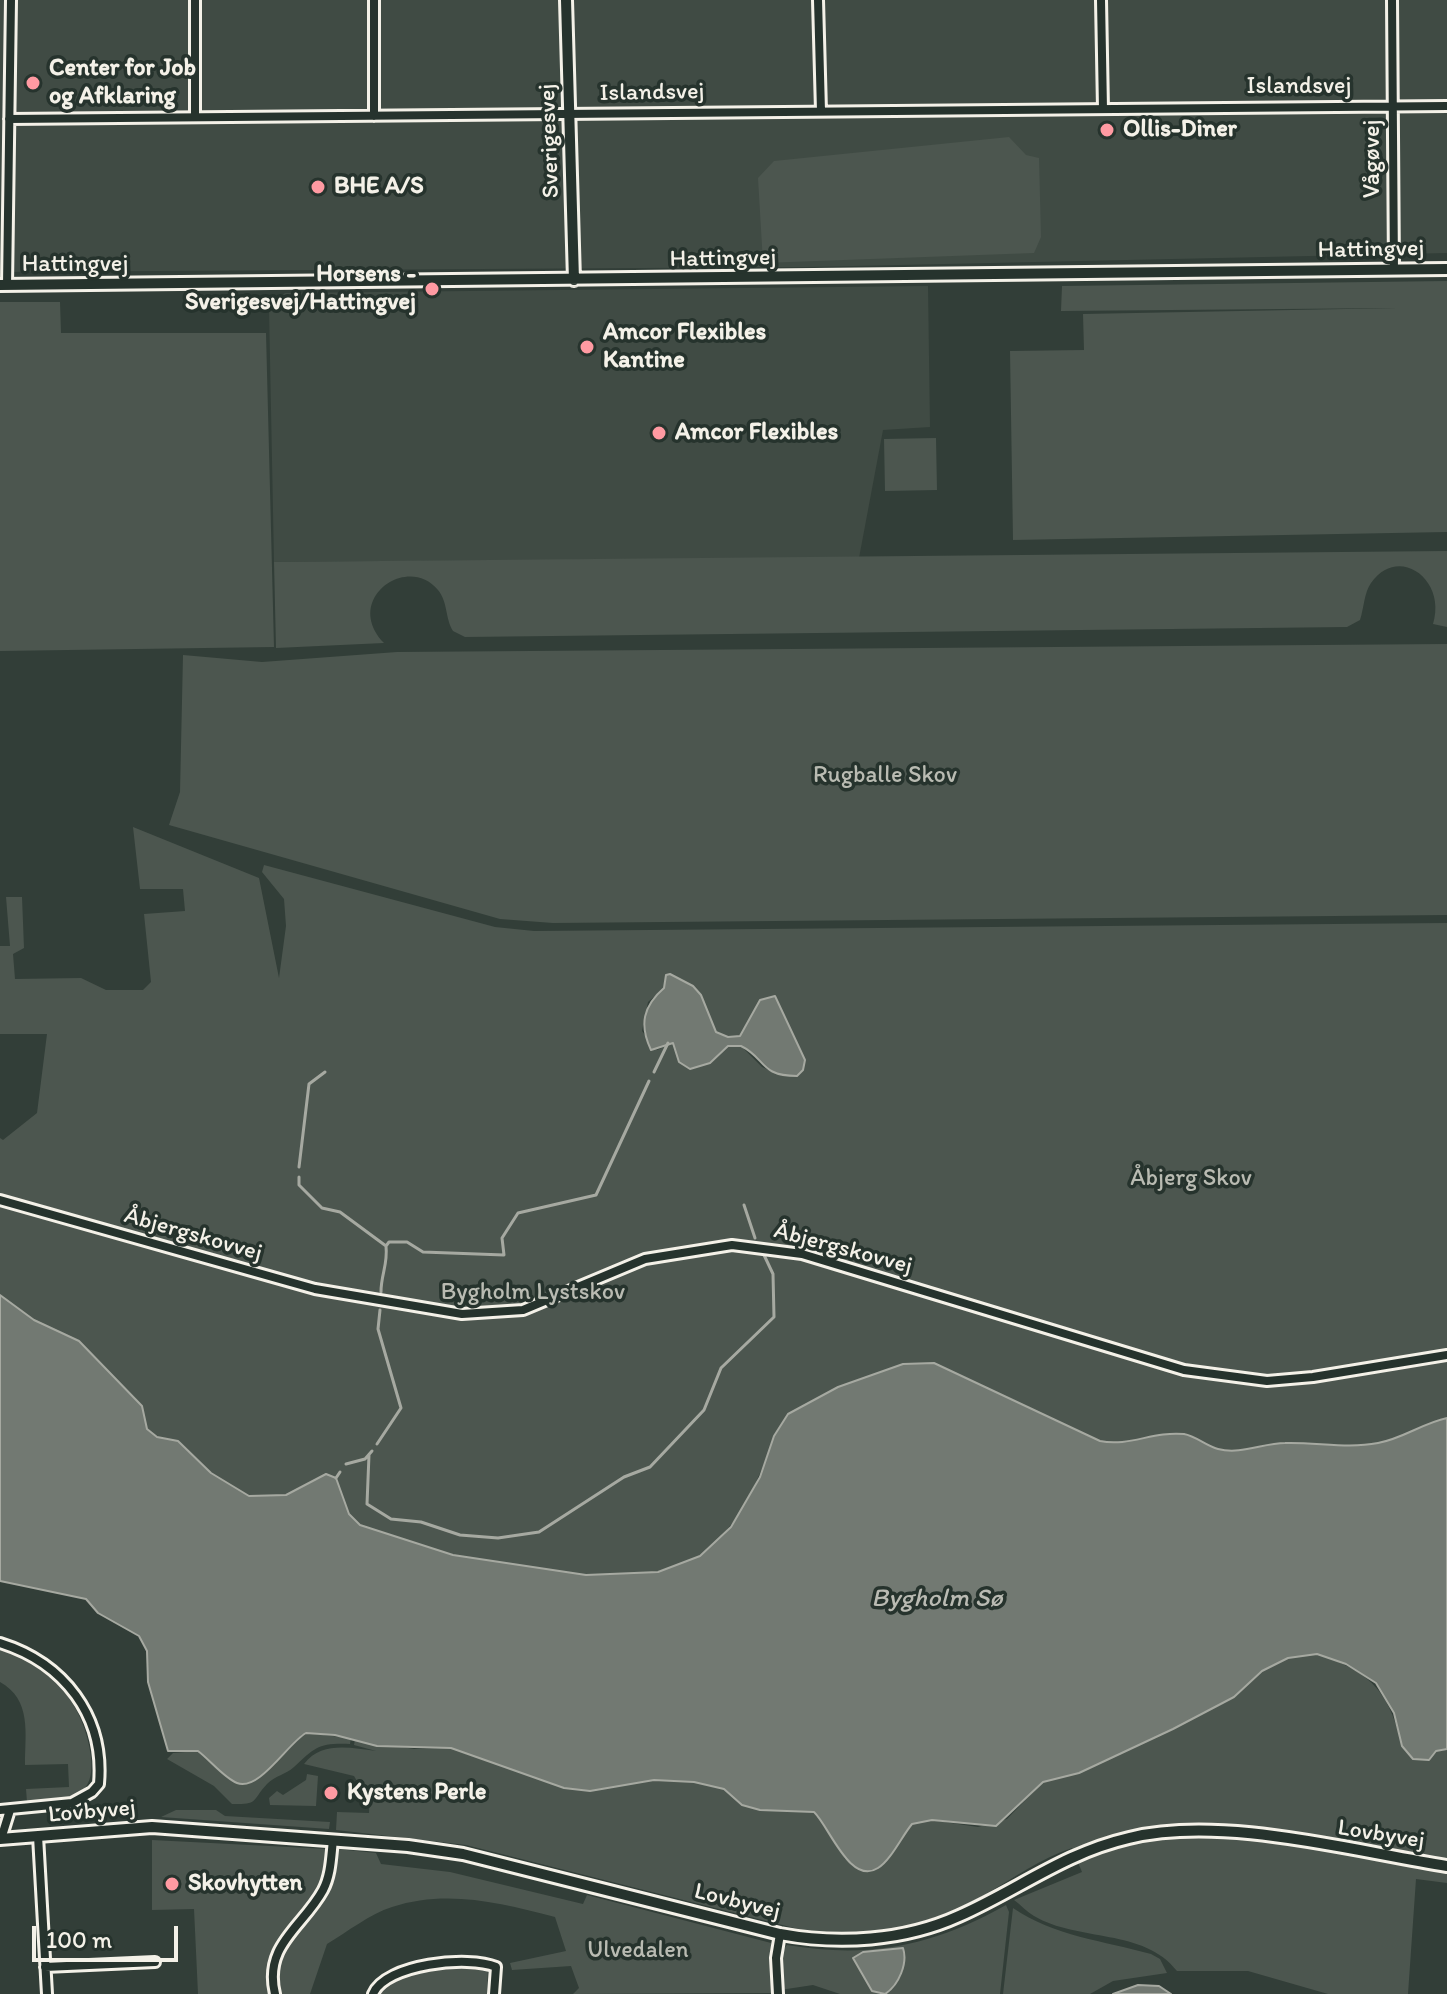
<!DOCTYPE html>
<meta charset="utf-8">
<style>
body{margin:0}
#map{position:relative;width:1447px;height:1994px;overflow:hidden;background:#323e38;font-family:Itim,sans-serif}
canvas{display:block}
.scale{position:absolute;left:32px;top:1926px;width:146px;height:36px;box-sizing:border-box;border:4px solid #f4f1e8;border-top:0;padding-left:10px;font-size:24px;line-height:28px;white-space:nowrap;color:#f4f1e8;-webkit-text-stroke:6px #26332d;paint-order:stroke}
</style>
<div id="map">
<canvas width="1447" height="1994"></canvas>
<div class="scale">100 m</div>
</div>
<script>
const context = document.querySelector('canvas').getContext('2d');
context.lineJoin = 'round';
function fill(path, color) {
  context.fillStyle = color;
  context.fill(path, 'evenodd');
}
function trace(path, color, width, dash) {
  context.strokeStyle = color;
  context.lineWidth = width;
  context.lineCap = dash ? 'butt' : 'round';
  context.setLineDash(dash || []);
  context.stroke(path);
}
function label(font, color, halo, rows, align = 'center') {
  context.font = font + ' Itim,sans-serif';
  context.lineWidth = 7;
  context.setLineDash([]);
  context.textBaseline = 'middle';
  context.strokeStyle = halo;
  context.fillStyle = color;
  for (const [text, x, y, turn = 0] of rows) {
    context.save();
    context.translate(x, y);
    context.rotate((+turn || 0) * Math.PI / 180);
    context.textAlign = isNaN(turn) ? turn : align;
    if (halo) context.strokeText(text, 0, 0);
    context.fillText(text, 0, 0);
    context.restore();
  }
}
const built = new Path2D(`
 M0,0h1447v253l-639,14 -808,5z
 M928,286l2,141 -47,3 -24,128 -585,4 -5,-254 16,-15z`);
const green = new Path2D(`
 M1009,137l17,18 13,3 2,79 -7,16 -271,10 -5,-85 16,-17z
 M1447,281v251l-434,8 -3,-189 74,-1 -1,-36 314,-6 -336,3 1,-25z
 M0,302h60l1,31h205l8,314 -274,4z
 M936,438l1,52 -52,1 -1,-52z
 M1447,551v76l-14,-3c14,-45 -35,-80 -62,-41 -7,10 -7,25 -11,37l-13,7 -882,10 -12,-6c-8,-13 -5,-29 -15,-41 -30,-37 -96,9 -54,53l-108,5 -2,-86z
 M1447,644v271l-894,8 -53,-4 -331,-94 11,-33 3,-137 79,7 135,-10z
 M133,827l126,51 20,100 7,-52 -2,-27 -22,-27 2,-7 231,62 39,4 913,-8v495c-24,5 -45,21 -69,25 -31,6 -61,0 -93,0 -22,0 -44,11 -67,6 -12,-3 -22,-13 -34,-15 -30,-3 -55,13 -84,7l-326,-5c-15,44 -34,89 -72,118 -48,38 -191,15 -249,1 -32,-8 -62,-20 -93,-30l-11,-11 -13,-35 -10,-5 -40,21 -37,1 -38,-23 -33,-32 -21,-4 -10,-8 -5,-23 -63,-65 -45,-21 -34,-25v-157l3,2 34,-27 10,-79h-47v-88h10l-4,-49h16l2,51 -11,6 2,25 66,-1 25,12h37l8,-8 -7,-68 41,-3 -2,-22h-43zM666,976l35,19 15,37 12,5 12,-1 16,-28 19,-12 30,64 -22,16 -21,-9 -21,-21h-13l-18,17 -31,-1 -6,-19 -16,7 -15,-19 6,-29 16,-14z
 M0,1650c51,12 85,56 91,107 1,12 1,26 -10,35 -13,10 -38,8 -54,10l-1,-13 43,-2 -1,-23 -43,1c0,-32 7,-65 -25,-83z
 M1317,1654c54,18 72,37 85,92l34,5 11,-2v134l-31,-4 -8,115h-80l-80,-23h-71c-33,-43 -99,-29 -143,-55 -7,-4 -13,-11 -20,-16l68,-28 -10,-24c-31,10 -58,30 -86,46 -53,30 -111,44 -172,39l-348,-88 -130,-15 1,-18 32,1 1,-16 -5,-2 -11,-19 -50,-12c18,-23 46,-16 72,-13l-22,-6 1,-6 59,10 37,-1 113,40 26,2 64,-10 40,2 30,7 18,16 18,5 54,2 10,10 21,37 33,9 34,-44 19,-4 47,7 29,-8 36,-37 36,-9 155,-75 28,-27 26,-13z
 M305,1733l46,5 -1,6c-32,-1 -34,3 -56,23 -9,8 -18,8 -27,17 -15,16 -8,21 -35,20l-18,-18 -47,-27 6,-6 25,-2 38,32 24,-5z
 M307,1774l11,2 -2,30 -46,-1 -1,-7 8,-7 6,4 23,-15z
 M176,1810h40l9,6 105,6 -1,7 -168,-12z
 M152,1840l176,9c-1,17 -3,33 -13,48 -22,31 -59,50 -44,97h-73l-4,-85 -42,1z
 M337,1849l39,4 5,11 69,8 133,32 4,-9 184,48 1,50 -199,1 6,-6 -8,-22 -59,4 -2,-7 56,-12 -11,-34c-54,-14 -108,-28 -163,-10 -22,7 -45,25 -65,37l-17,50h-31c-14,-41 21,-62 42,-91 11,-16 14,-35 16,-54z
 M1006,1905l3,7 -9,82h-160l-27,-9 -33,5 1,-38 6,-7c83,14 146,1 219,-40z
 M1013,1908c41,28 91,33 138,46l9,5 7,14 -54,8 -23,13h-87z
 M457,1966l31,2 -1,26h-109c13,-23 55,-26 79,-28z`);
const water = new Path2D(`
 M670,974l23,12 8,9 15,37 12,5 12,-1 20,-36 15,-4 30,64 -2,10 -6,6c-38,0 -31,-18 -56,-30h-13l-18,17 -20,6 -11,-7 -6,-19 -22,7c-12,-25 -8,-44 13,-62l2,-13z
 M0,1295l34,25 45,21 63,65 5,23 10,8 21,4 33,32 38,23 37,-1 40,-21 10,4 13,36 11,11 93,30 133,20 72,-3 42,-16 31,-29 29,-50 14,-41 14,-22 50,-27 65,-23 31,-1 166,78c29,6 53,-10 84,-7 12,2 22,12 34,15 23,6 45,-6 67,-6 32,-1 62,6 93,0 24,-4 45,-20 69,-25v331l-11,2 -7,9 -16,-1 -11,-13 -8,-33 -18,-30 -30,-19 -29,-10 -29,4 -26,13 -28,26 -61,32 -94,44 -36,9 -47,44 -64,-6 -20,4c-10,12 -21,36 -34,44 -28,18 -49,-42 -64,-56l-54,-2 -18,-5 -18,-16 -30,-7 -40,-2 -64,11 -26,-3 -113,-40 -74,-2 -42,-11 -29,-2c-18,10 -47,59 -69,50 -13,-5 -27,-23 -39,-32h-30l-20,-69 -1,-31 -8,-15 -41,-23 -12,-14 -86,-18z
 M903,1948c5,15 -4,37 -18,46l-13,-3 -19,-33 10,-6z
 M1138,1985l21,1 12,8h-58z`);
const stream = new Path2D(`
 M654,1072l14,-29
 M299,1167l10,-83 16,-12
 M299,1177v8l23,23 18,4 46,34
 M744,1205l11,33
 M381,1292c0,-18 7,-27 5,-46l3,-4h18l16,10 81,3 -2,-17 16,-25 78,-18 53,-114
 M377,1444l24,-36 -23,-79 2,-19
 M369,1455l-2,49 24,15 30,3 39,13 38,3 41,-6 85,-55 26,-10 54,-57 17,-42 53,-51 -1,-43 -9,-19
 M346,1464l19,-5 7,-8
 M336,1478l4,-6`);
const minor = new Path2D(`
 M818,0l3,111
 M1101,0l2,109
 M1392,0l2,270
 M374,116v-116
 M195,117v-117
 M9,119l1438,-13
 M7,285l4,-285
 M0,1200l315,89 147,25 61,-4 122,-51 87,-14 70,9 382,116 83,11 46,-4 134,-22
 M0,1643c64,20 105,73 99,141l-7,8 -20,11 -72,7
 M38,1836l9,158
 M1,1839l9,-29
 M45,1967l110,-5
 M275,1994c-12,-49 28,-67 48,-104 8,-15 8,-33 10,-50
 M373,1994c12,-30 96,-39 123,-27l-2,27
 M778,1994l-2,-36 4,-24`);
const tertiary = new Path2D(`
 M566,0l8,280
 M0,285l1447,-16
 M0,1839l152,-12 256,19 55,8 317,80c59,11 124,7 179,-18 59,-26 105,-63 170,-78 93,-23 223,13 318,28`);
const markers = [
 [33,83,8,"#ff9aa2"],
 [1107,130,8,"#ff9aa2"],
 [318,187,8,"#ff9aa2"],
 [432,289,8,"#ff9aa2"],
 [587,347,8,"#ff9aa2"],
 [659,433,8,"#ff9aa2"],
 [331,1793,8,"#ff9aa2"],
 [172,1884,8,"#ff9aa2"]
];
const poiNames = [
 ["Center for Job",49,69],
 ["og Afklaring",49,97],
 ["Ollis-Diner",1123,130],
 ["BHE A/S",334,187],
 ["Horsens -",416,275,"right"],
 ["Sverigesvej/Hattingvej",416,303,"right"],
 ["Amcor Flexibles",603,333],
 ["Kantine",603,361],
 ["Amcor Flexibles",675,433],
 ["Kystens Perle",347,1793],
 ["Skovhytten",188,1884]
];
const streetNames = [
 ["Islandsvej",1299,87],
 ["Islandsvej",652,93,-1],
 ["Sverigesvej",550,141,-92],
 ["Vågøvej",1373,159,-90],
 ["Hattingvej",1371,250,-1],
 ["Hattingvej",723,259,-1],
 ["Hattingvej",75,265],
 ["Åbjergskovvej",193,1235,16],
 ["Åbjergskovvej",843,1249,15],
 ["Lovbyvej",92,1812,-5],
 ["Lovbyvej",1381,1835,9],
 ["Lovbyvej",737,1902,14]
];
const parkNames = [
 ["Rugballe Skov",885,776],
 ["Åbjerg Skov",1191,1179],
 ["Bygholm Lystskov",533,1293],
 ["Ulvedalen",638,1951]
];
const waterNames = [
 ["Bygholm Sø",937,1599]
];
fill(built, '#404b44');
fill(green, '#4c564f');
fill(water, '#727972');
trace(water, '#a6a9a1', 2);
trace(stream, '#a6a9a1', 3);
trace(minor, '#f4f1e8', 14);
trace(tertiary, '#f4f1e8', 16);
trace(minor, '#26332d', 8);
trace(tertiary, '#26332d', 10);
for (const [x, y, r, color] of markers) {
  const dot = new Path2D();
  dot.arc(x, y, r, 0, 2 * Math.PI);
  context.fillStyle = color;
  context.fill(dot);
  trace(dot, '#26332d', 3);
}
label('bold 24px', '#f4f1e8', '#26332d', poiNames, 'left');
label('24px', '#f4f1e8', '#26332d', streetNames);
label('24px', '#b9bbb2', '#26332d', parkNames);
label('italic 26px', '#babbb3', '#26332d', waterNames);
</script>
